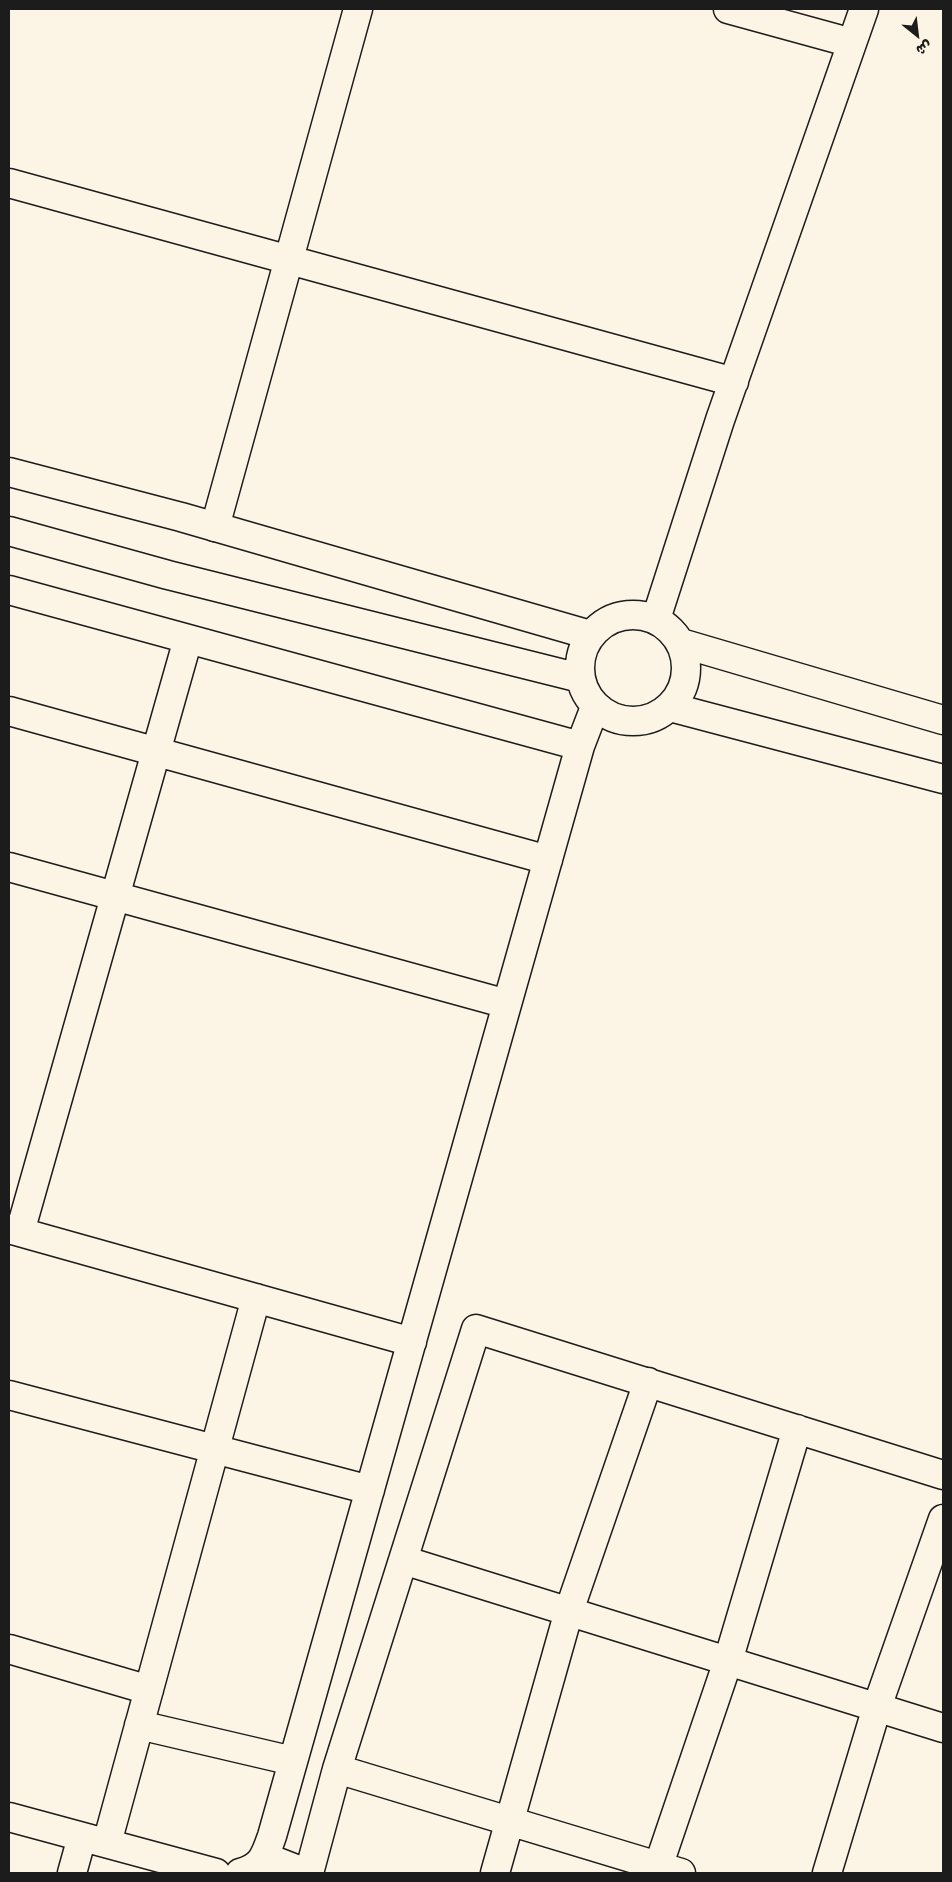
<!DOCTYPE html>
<meta charset="utf-8">
<style>
body{margin:0}
#map{position:relative;width:952px;height:1882px;overflow:hidden;background:#fcf5e5;font-family:Delius,"Playpen Sans Arabic",sans-serif}
canvas{display:block}
.frame{position:absolute;inset:0;border:10px solid #1c1c1c;pointer-events:none}
.north{position:absolute;left:892px;top:10px;width:50px;height:50px;-webkit-text-stroke:4px #fcf5e5;paint-order:stroke;rotate:151deg;font-size:14px;font-weight:700;line-height:20px;text-align:center;color:#1c1c1c}
.north::after{content:'';display:block;margin:auto;width:18px;height:22px;background:#1c1c1c;clip-path:polygon(50% 0,100% 100%,50% 72%,0 100%)}
</style>
<div id="map">
<canvas width="952" height="1882"></canvas>
<div class="frame"></div>
<div class="north">ش</div>
</div>
<script>
const context = document.querySelector('canvas').getContext('2d');
context.lineJoin = 'round';
function trace(path, color, width, dash) {
  context.strokeStyle = color;
  context.lineWidth = width;
  context.lineCap = dash ? 'butt' : 'round';
  context.setLineDash(dash || []);
  context.stroke(path);
}
const minor = new Path2D(`
 M728,9l124,34
 M9,183l725,199
 M215,527l143,-518
 M9,590l571,156
 M656,619l64,-199 144,-411
 M9,711l539,149
 M9,867l498,137
 M9,1229l403,113
 M20,1232l168,-593
 M9,1395l361,95
 M403,1560l540,168
 M9,1649l140,41
 M139,1725l154,36
 M337,1769l344,104
 M9,1817l207,56
 M107,1843l149,-545
 M265,1857l41,16
 M72,1873l10,-36
 M240,1873c22,-6 25,-17 32,-37l308,-1090 15,-39
 M309,1873l28,-104 139,-440 467,146
 M495,1873l74,-262 79,-229
 M656,1873l72,-212 69,-232
 M827,1873l50,-166 66,-188`);
const secondary = new Path2D(`
 M9,472l172,45 409,118
 M9,531l159,44 412,103
 M580 668a53 53 0 1 1 106 0a53 53 0 1 1-106 0Z
 M681,643l262,77
 M670,707l273,72`);
trace(minor, '#1c1c1c', 31);
trace(secondary, '#1c1c1c', 31);
trace(minor, '#fcf5e5', 28);
trace(secondary, '#fcf5e5', 28);
</script>
